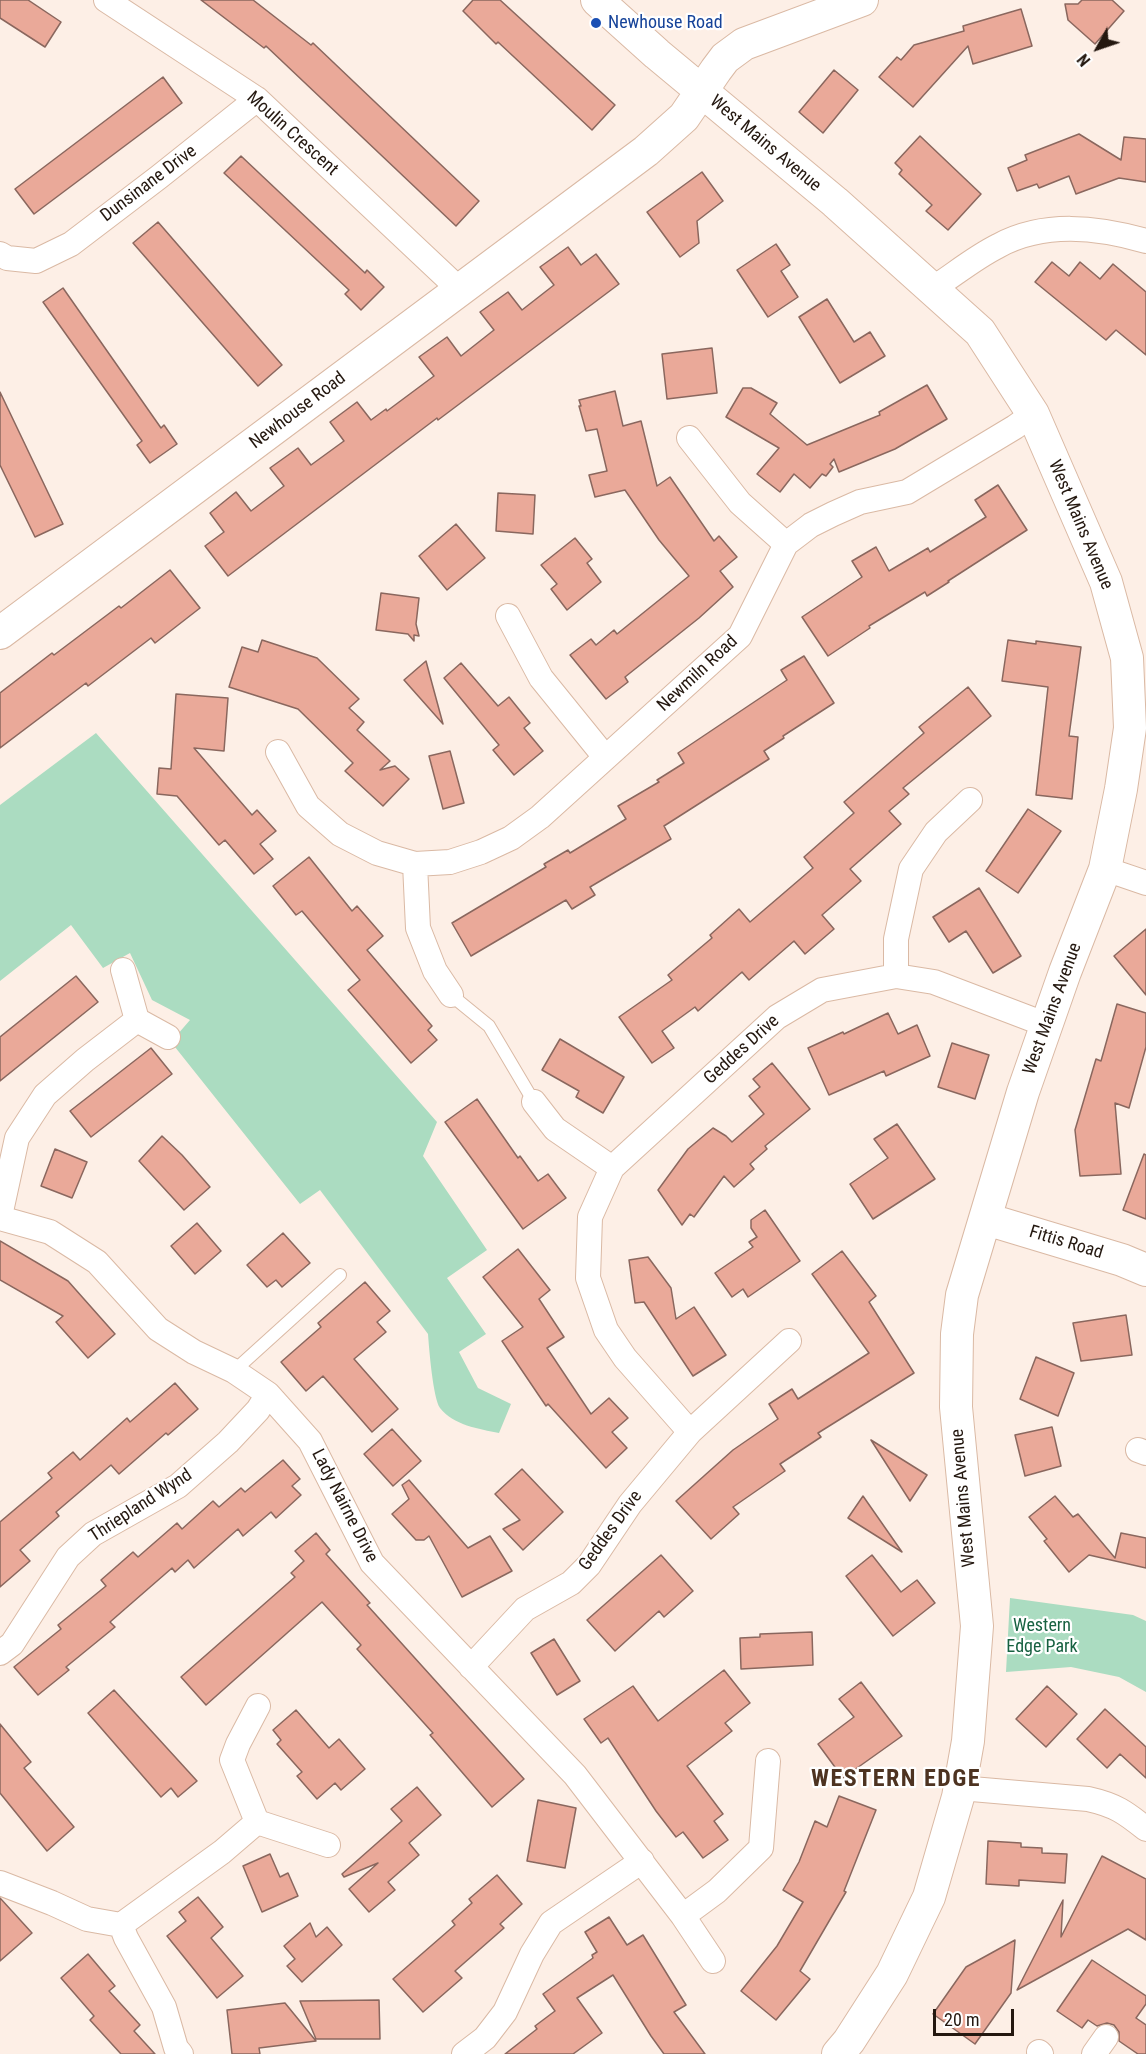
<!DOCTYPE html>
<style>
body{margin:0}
#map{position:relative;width:1146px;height:2054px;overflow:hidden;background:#fdefe6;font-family:"Roboto Condensed",sans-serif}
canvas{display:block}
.north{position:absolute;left:1068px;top:18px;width:60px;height:60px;-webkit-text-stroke:4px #fff;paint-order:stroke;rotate:230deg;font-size:16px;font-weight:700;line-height:24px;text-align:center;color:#241810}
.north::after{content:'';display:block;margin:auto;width:21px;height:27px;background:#241810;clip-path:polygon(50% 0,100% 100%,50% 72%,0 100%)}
.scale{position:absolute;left:933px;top:2009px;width:81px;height:27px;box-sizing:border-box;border:3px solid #241810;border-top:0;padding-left:8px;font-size:18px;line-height:21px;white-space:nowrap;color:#241810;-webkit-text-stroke:4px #fff;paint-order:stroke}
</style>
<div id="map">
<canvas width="1146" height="2054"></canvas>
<div class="north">N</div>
<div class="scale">20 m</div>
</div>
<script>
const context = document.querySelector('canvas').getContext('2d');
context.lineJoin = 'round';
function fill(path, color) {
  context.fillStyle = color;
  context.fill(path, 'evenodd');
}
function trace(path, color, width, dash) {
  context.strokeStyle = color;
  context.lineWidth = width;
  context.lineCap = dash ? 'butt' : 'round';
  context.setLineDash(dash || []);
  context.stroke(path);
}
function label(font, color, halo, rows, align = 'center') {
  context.font = font + ' "Roboto Condensed",sans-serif';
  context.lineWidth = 4.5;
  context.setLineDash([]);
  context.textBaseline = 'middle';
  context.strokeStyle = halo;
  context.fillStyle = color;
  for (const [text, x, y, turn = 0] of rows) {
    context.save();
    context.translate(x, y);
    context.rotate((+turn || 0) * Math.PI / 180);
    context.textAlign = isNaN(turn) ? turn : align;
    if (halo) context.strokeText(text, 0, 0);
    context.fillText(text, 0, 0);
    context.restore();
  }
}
const green = new Path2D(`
 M96,733l341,389 -14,34 64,94 -40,28 39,56 -27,18 19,36 33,16 -12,29c-20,-4 -46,-8 -59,-25 -7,-10 -11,-60 -12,-74l-108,-144 -20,14 -129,-162 19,-22 -38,-20 -22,-47 -27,15 -32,-43 -71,56v-176z
 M1010,1598l123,17 13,6v71l-27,-15 -48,-10 -65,5z`);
const building = new Path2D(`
 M0,0h28l33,22 -16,25 -45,-29z
 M201,0h52l58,45 2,-2 166,158 -23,25 -190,-180 -2,2z
 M473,0h27l115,105 -23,25 -94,-88 -2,2 -33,-33z
 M1082,0h30l12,11 -29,33 -27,-24 -3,-16h13z
 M1021,9l11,37 -59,18 -5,-18 -55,61 -34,-30 18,-20 4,3 13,-15 50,-14 -1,-5z
 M834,70l24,20 -35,43 -24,-21z
 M163,77l19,26 -148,111 -19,-25z
 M1079,134l42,26 3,-23 22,2v43l-27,-4 -43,16 -7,-18 -30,12 -2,-4 -20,7 -9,-23 19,-8 -2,-5z
 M920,136l61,58 -33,36 -22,-19 6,-6 -33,-31 3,-4 -7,-7z
 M241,156l124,117 2,-3 17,17 -23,23 -16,-16 4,-4 -125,-117z
 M702,172l21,29 -26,20 2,22 -19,14 -33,-45z
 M158,222l124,143 -24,21 -125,-143z
 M776,244l14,21 -9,6 17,26 -30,20 -31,-47z
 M568,247l13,18 15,-11 23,30 -181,136 -1,-2 -209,158 -23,-30 19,-14 -14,-19 26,-21 15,19 33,-25 -14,-18 28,-20 13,17 33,-24 -14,-19 27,-20 14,18 15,-11 1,2 47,-35 -15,-19 28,-20 14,19 33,-26 -14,-18 28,-20 14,18 32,-25 -14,-18z
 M1052,262l17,14 11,-14 20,17 13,-15 33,28v63l-30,-25 -10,10 -71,-58z
 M63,288l98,140 3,-3 13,19 -27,19 -13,-18 5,-4 -99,-139z
 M827,299l27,43 16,-10 15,24 -45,27 -41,-66z
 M712,348l5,45 -50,6 -5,-45z
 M927,385l20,34 -52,30 -56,23 -5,-13 -4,5 3,3 -7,9 -4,-2 -12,14 -16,-14 -14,18 -23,-18 22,-26 -53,-31 17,-29h8l26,15 -7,11 37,31 73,-30 -1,-3z
 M615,391l8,35 18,-5 16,65 13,-9 44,64 5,-5 18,21 -17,14 13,16 -34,31 -74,59 3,5 -22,17 -36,-44 21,-16 5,6 18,-15 3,4 72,-58 -30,-36 -34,-50 -30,7 -6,-22 18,-4 -10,-42 -11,2 -7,-25h2l-2,-6z
 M0,392l63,132 -28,13 -35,-72z
 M998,485l29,45 -79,51 1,1 -22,14 -2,-4 -56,34 1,2 -42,28 -26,-39 60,-40 -10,-16 24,-14 13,24 39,-23 2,4 56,-35 -11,-17z
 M498,493l37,2 -2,39 -37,-3z
 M456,524l29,34 -38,32 -28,-34z
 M575,538l17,21 -5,4 14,19 -34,28 -16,-21 6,-5 -16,-19z
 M170,570l30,38 -45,35 -4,-5 -63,48 -2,-3 -86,65v-55l52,-40 2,2 65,-49 2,2z
 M381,593l38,5 -3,26 3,12 -5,-1v6l-6,-7 -32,-4z
 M262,640l55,18 42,41 -10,9 15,14 -7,8 33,31 -10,9 15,-4 14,13 -26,27 -38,-35 8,-8 -55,-54 -69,-22 13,-40 16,5z
 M1008,640l28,4v-3l45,6 -12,89 9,1 -6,62 -36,-4 12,-108 -46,-6z
 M804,656l30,47 -51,33 1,2 -20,13 5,8 -105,67 7,13 -81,48 5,8 -23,14 -6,-9 -95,56 -19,-33 94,-56 -2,-3 24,-14 2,3 56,-34 -8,-13 41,-24 -2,-2 27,-17 -6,-10 109,-73 -6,-10z
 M426,661l4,15 13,48 -39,-44z
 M461,663l37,43 11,-9 21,26 -6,5 19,23 -29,24 -21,-25 6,-5 -55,-67z
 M968,687l23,29 -88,72 6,6 -20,17 12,13 -51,45 11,12 -39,34 12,14 -29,25 -11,-13 -45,39 -7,-8 -44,39 -3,-4 -33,24 12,17 -22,15 -33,-46 53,-37 -4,-5 44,-37 -2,-3 29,-26 11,13 63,-54 -9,-11 50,-44 -10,-11 80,-69 -5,-6z
 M176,694l52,4 -4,53 -30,-3 58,67 5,-5 19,21 -16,13 13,15 -19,15 -29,-34 -6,5 -42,-49 -20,-2 2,-26 12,1z
 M450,751l14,52 -21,6 -14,-53z
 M1028,809l33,22 -43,62 -32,-22z
 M309,857l43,54 5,-5 26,30 -16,14 65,76 -4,4 9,10 -26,23 -63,-73 12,-10 -58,-69 -6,4 -23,-29z
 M979,888l42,68 -28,17 -27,-42 -17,11 -16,-25z
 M1146,929v66l-32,-39z
 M76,976l22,26 -98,79v-44z
 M1117,1004l29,9v34l-17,61 -14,-5 6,71 -41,2 -5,-46 21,-71 5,2z
 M888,1013l10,21 19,-9 13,31 -44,20 -2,-5 -55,24 -21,-47 35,-16 1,2z
 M560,1039l64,38 -21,36 -27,-16 3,-6 -37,-21z
 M952,1043l37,12 -14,44 -37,-12z
 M151,1048l21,26 -81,63 -21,-26z
 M772,1063l38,46 -45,37 2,3 -17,15 4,5 -20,18 -10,-11 -30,41 -4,-3 -8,11 -24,-35 30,-41 25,-21 13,8 6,6 32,-28 -15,-18 11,-9 -7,-8z
 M477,1099l41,59 2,-2 18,25 10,-7 18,24 -43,31 -78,-107z
 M897,1124l38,55 -62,40 -23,-35 38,-26 -14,-19z
 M162,1136l20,19 28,32 -26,23 -45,-49z
 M55,1149l32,13 -15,36 -31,-12z
 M1144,1154l2,1v64l-23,-9z
 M765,1210l35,51 -52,36 -5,-8 -11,8 -17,-24 38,-26 -4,-5 8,-5 -6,-9v-8z
 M197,1223l24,28 -26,23 -24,-28z
 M283,1233l27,30 -28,24 -6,-7 -9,7 -20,-22z
 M0,1241l68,40 47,53 -27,24 -32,-36 7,-6 -63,-36z
 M518,1249l32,41 -11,9 25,38 -17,11 44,66 18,-16 19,20 -16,14 15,16 -21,20 -58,-64 -2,2 -44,-65 21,-14 -40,-50z
 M842,1251l34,45 -7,6 45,71 -96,60 3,4 -41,27 5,7 -52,36 6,7 -28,25 -35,-38 57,-51 45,-31 -9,-15 23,-15 6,10 71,-46 -57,-79z
 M648,1257l23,31 5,31 18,-12 32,48 -33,21 -49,-74 -9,1 -6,-43z
 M365,1282l25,29 -13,11 9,10 -32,27 44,50 -26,23 -49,-56 -17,15 -25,-29 40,-35 -3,-4z
 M1126,1315l6,40 -51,6 -8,-38z
 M1036,1357l38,16 -16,43 -38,-17z
 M175,1383l23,26 -30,26 -2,-2 -47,41 -8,-9 -55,47 3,4 -39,34 10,11 -30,26v-65l52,-44 -4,-5 25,-21 7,8 47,-42 3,4z
 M1052,1427l9,39 -36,10 -10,-41z
 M392,1429l29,32 -28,25 -29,-32z
 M871,1440l56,35 -17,26z
 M283,1460l17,19 -8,7 9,9 -25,23 -5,-6 -28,24 -5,-7 -44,39 -6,-8 -13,12 -3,-4 -62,54 5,5 -49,40 3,3 -31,25 -24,-28 47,-38 -3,-4 48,-39 -5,-6 32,-28 5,5 39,-34 5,6 31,-28 6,6 22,-19 4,4z
 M522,1469l41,43 -40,38 -20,-21 17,-9 -25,-26z
 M409,1480l59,68 22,-12 22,35 -50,26 -33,-61 -5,4h-8l-24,-26 17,-15 -7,-14z
 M863,1496l39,56 -54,-34z
 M1055,1496l18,21 5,-3 37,44 6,-25 25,5v30l-57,-13 -20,17 -25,-31 3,-2 -18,-22z
 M316,1533l14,17 -4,4 44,49 -3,2 157,174 -32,28 -62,-72 3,-2 -76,-84 4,-4 -39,-43 -116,103 -25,-28 114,-100 -4,-4 13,-12 -9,-10z
 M661,1555l32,36 -29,26 -5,-6 -44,40 -28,-31z
 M872,1555l29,37 16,-12 18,23 -42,33 -47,-60z
 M812,1632l1,33 -72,4 -1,-31 20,-1v-3z
 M554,1639l26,42 -23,14 -26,-42z
 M724,1670l26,33 -25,20 7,8 -45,35 36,48 -9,7 14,19 -25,18 -20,-26 -7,5 -20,-26 -48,-73 -7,5 -17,-24 49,-33 25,35z
 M861,1682l41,54 -59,42 -25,-34 36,-27 -15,-18z
 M1047,1686l30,28 -31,33 -30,-28z
 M114,1690l83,91 -19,16 -7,-9 -10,9 -73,-84z
 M1105,1709l41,38v31l-26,-24 -13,14 -30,-29z
 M296,1710l33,38 10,-9 26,30 -24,21 -6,-7 -18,16 -20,-23 5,-4 -25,-28 4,-4 -8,-10z
 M0,1724l31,38 -7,6 50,59 -27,24 -47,-58z
 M417,1787l24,28 -32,28 10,12 -31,27 7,8 -26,22 -20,-23 29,-26 -34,14 -2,-3 60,-53 -11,-12z
 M839,1796l37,14 -32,81 2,1 -46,79 10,8 -34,41 -35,-29 36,-45 26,-44 -20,-12 16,-28 16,-41 12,6z
 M538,1800l38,8 -11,60 -38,-7z
 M988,1841l33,2v4l21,1v5l25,1 -2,29 -46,-3v6l-33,-2z
 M270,1854l10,23 8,-4 10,23 -36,16 -19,-46z
 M1102,1856l44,23v61l-18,-11 -111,61 46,-90 -2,37z
 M497,1875l25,29 -22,20 4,4 -49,43 7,7 -39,34 -30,-33 62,-54 -3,-4 20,-18 -3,-4z
 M198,1897l25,30 -12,11 32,38 -26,22 -50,-62 19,-15 -7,-9z
 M0,1898l32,35 -32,28z
 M609,1917l18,28 16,-10 43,70 -12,7 31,42h-41l-13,-18 -38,-61 -36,23 25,35 -29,21h-68l32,-25 -2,-3 20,-15 -12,-17 50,-36 -1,-3 5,-3 -12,-20z
 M310,1923l6,14 11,-10 15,18 -40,37 -15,-16 8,-7 -11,-13z
 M1015,1940l-4,53 -36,51 -42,-30 33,-47z
 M88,1954l27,32 -6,5 31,34 -6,6 21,23h-34l-31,-34 4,-4 -33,-38z
 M1092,1960l54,36v8l-10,14 10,7v29h-8l-19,-13v-9l-5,-7 -7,-2 -10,3 -9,-6 -6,8 -25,-17z
 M379,2000l1,39h-64l-16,-38z
 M285,2003l31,38 -57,7 1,6h-28l-5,-44z`);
const service = new Path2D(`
 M451,995l38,31 45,76
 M234,1371l106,-96`);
const minor = new Path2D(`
 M106,0l151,99 203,191
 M0,254l7,4 29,3 35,-17 88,-67 98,-78
 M932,289c22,-14 42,-31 66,-43 46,-25 99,-19 148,-5
 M689,438l51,65 46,41
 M508,616l33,62 64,79
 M278,752l30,54 32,28 37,19 38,11 35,-2 31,-10 30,-14 29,-21 200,-181 46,-92 25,-19 22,-11 27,-12 47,-10 108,-65 18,-13
 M415,864l3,64 17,43 16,24
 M1105,869l41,14
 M123,970l14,50
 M896,976v-37l15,-70 25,-37 34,-32
 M534,1102l21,27 57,39
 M0,1216l17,-78 28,-43 40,-35 52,-40 31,17
 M0,1218l50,14 47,30 61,67 36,23 40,19 34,23 42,47 62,122 203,212 108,141 34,-25 44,-43 7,-87
 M690,1432l99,-91
 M1138,1450l8,3
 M0,1653l12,-9 56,-87 25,-23 85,-48 50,-44 30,-32 10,-16
 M471,1667l54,-58 46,-26 18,-18 41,-61 60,-72 -65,-74 -19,-28 -18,-52 2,-61 22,-49 165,-151 45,-27 74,-14 38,6 113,43
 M258,1706l-20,38 -6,16 25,62 71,23
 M960,1788l128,11c27,6 37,13 58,30
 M0,1883l52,20 35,16 34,6 5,13 38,69 12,41 5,6
 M683,1916l30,45
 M121,1925l101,-73 35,-30
 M1039,2052l2,2
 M464,2054l21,-16 20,-26 27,-58 19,-31 91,-62
 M1094,2054l12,-17`);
const tertiary = new Path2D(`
 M597,0l60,54 178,148 145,130 53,82 73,168 21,76 3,70 -9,61 -16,80 -40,103 -42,120 -61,203 -5,39 -1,73 21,219 -9,115 -10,56 -29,100 -37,77 -43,67 -11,13
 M0,633l646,-482 38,-34 32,-47 9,-12 19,-14 118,-44
 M986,1219l136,41 24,10`);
const markers = [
 [596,23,6,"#1a4fb4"]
];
const transitNames = [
 ["Newhouse Road",608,23]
];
const streetNames = [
 ["Moulin Crescent",292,134,42],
 ["West Mains Avenue",765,144,40],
 ["Dunsinane Drive",149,184,-37],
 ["Newhouse Road",298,411,-37],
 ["West Mains Avenue",1080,525,67],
 ["Newmiln Road",698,674,-43],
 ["West Mains Avenue",1053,1009,-70],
 ["Geddes Drive",742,1050,-42],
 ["Fittis Road",1066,1243,17],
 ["West Mains Avenue",964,1498,-95],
 ["Thriepland Wynd",141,1506,-33],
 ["Lady Nairne Drive",344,1506,63],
 ["Geddes Drive",611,1531,-54]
];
const parkNames = [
 ["Western",1042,1626],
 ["Edge Park",1042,1647]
];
const districtNames = [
 ["WESTERN EDGE",896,1780]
];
fill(green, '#abdcc1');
fill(building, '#eaa999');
trace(building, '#8a675e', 1.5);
trace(service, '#dab9a4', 14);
trace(minor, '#dab9a4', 26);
trace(tertiary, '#dab9a4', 34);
trace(service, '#fff', 12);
trace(minor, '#fff', 24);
trace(tertiary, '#fff', 32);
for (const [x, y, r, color] of markers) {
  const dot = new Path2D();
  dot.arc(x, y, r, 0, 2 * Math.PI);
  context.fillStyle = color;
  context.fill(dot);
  trace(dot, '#fff', 2);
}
label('18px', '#164399', '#fff', transitNames, 'left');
label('18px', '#241810', '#fff', streetNames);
label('18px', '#176141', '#fff', parkNames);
context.letterSpacing = '1.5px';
label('bold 24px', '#4d3321', '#fff', districtNames);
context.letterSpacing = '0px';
</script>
